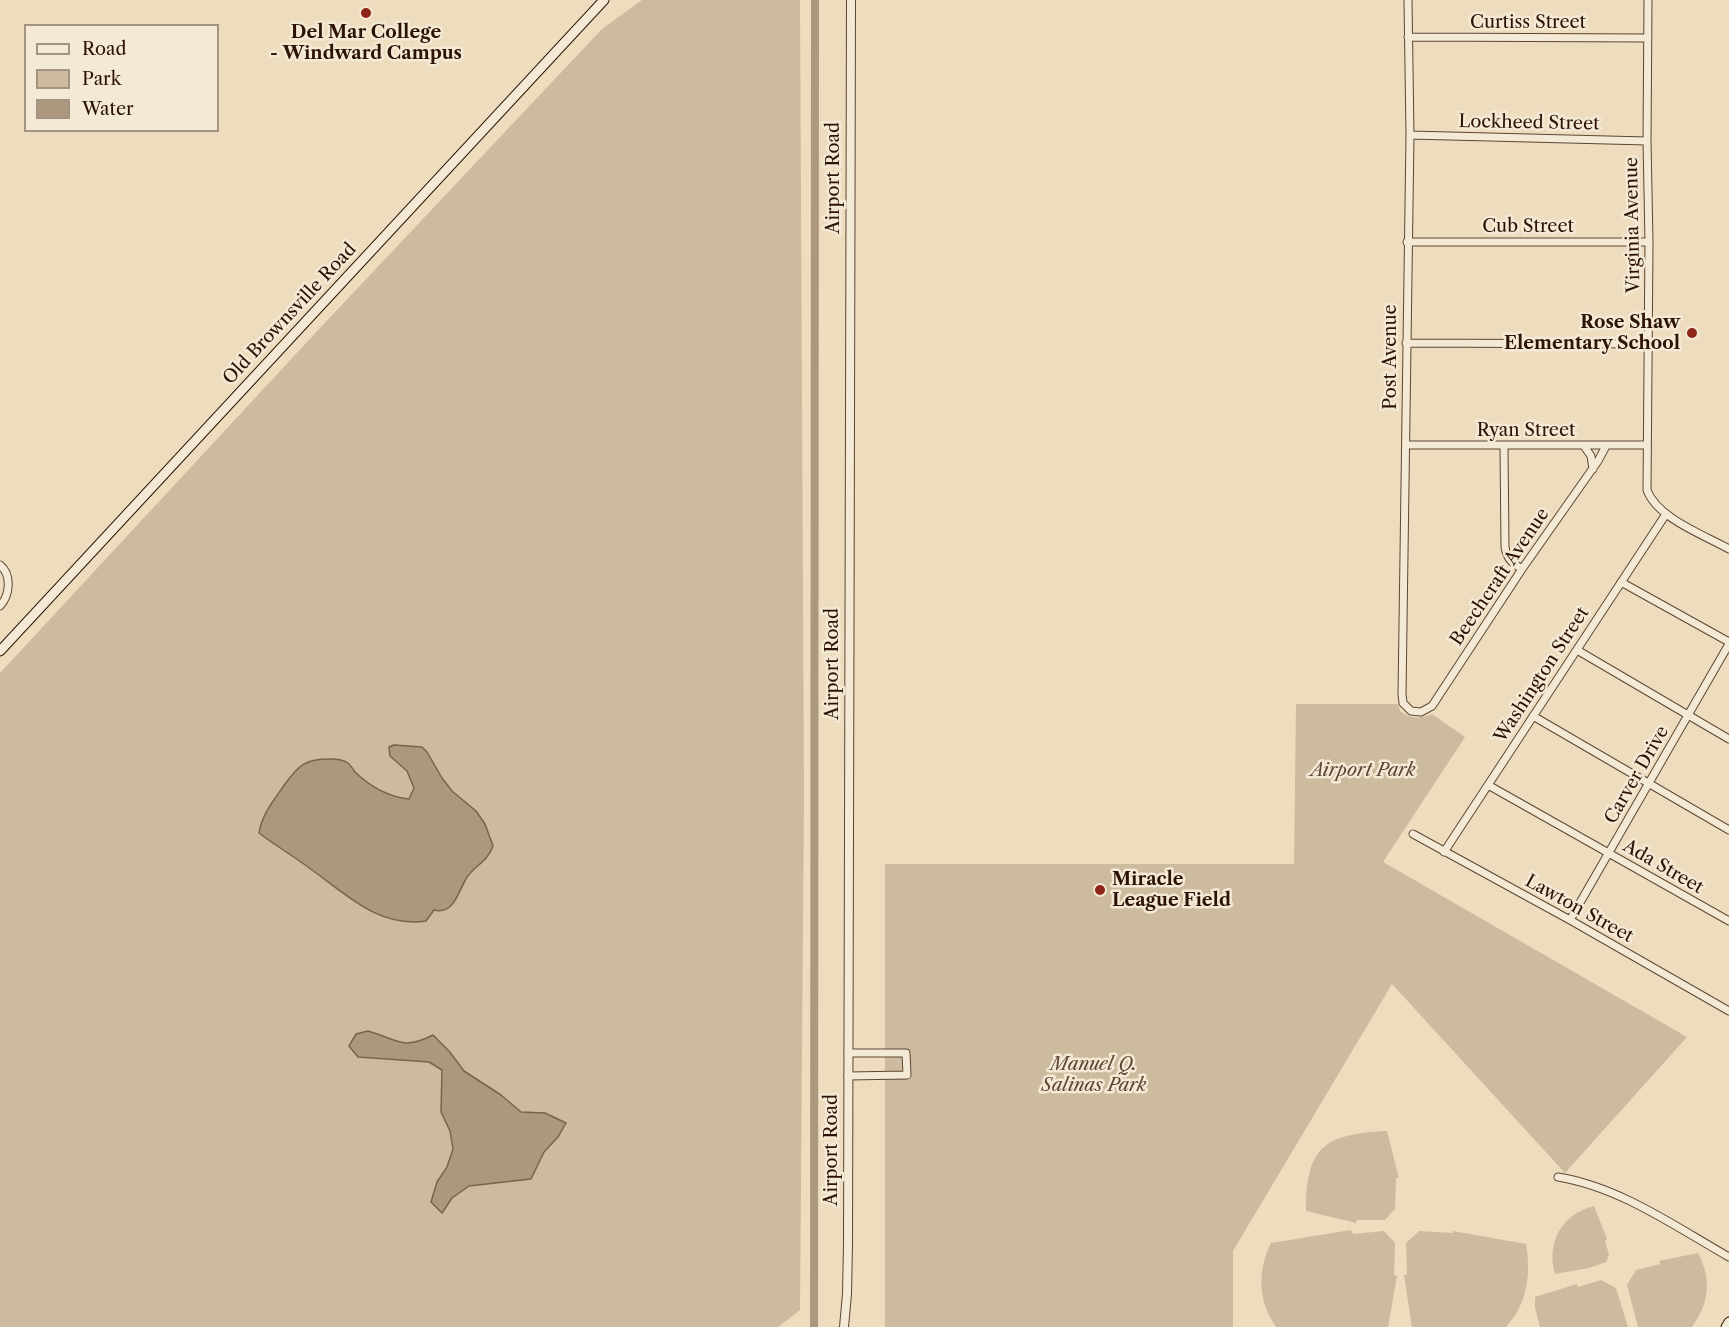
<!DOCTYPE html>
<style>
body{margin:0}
#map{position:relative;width:1729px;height:1327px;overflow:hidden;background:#edddbe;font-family:"Libre Caslon Text",serif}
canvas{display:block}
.legend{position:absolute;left:24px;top:24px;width:195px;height:108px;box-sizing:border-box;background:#f3e9d5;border:2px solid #a49381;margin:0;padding:8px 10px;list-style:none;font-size:18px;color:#2d1304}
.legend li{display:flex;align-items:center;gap:12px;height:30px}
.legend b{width:30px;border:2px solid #a49381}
</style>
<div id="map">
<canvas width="1729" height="1327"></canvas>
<ul class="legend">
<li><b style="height:8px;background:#f3e9d5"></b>Road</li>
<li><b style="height:16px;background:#ccbb9e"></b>Park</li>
<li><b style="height:16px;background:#ac987f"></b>Water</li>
</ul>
</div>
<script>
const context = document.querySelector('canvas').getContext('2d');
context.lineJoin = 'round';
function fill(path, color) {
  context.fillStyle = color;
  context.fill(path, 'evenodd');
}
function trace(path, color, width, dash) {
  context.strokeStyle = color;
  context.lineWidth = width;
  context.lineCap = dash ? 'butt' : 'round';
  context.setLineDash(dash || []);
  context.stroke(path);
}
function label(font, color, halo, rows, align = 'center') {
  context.font = font + ' "Libre Caslon Text",serif';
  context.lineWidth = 5;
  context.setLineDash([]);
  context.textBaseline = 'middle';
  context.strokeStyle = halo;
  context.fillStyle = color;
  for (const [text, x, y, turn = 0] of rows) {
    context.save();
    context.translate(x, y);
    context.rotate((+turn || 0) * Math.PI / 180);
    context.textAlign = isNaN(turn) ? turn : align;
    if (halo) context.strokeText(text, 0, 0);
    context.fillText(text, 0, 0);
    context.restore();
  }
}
const green = new Path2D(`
 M642,0h158l4,796 -4,514 -22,17h-778v-654l320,-345 282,-299z
 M1296,704h102l2,7c11,8 19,8 32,3l33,23 -82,125 304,175 -122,136 -173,-189 -159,267v76h-348v-463h409z
 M1387,1131l12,47h-3l-1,31 -10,11h-28l-1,3 -50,-12c0,-65 19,-77 81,-80z
 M1594,1206l13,33 -2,1 4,15 -3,7 -17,6 -34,6c-9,-32 7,-60 39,-68z
 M1351,1230l2,4 31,-3 11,12 -1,32 3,1 -9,51h-112c-18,-26 -19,-56 -5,-84z
 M1419,1231l34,2v-2l73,13c5,30 2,59 -20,83h-94l-8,-52h3l-1,-32z
 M1698,1253c14,26 11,51 -6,74h-54l-11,-42 9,-15 24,-6 -1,-3z
 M1601,1280l15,8 12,39h-88l-5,-19v-11l42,-13 1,3z`);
const water = new Path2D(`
 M394,745l28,2 5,5 15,26 10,13 24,20 9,13 8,22c-6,17 -19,19 -27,33 -8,13 -12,36 -32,31l-8,11c-47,7 -79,-26 -114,-51 -17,-13 -36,-24 -53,-37 3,-19 15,-33 26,-49 14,-19 20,-25 45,-25 6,0 12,0 18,4 3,2 5,7 8,10 15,14 34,24 53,26l5,-11 -7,-17 -17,-15 -1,-9z
 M368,1031c29,8 34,20 65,4l16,16 15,20 37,24 20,17 24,1 21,10 -8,14 -14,15 -13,27 -62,7 -17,12 -10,15 -11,-11 6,-20 10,-15 6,-18 -3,-18 -9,-19 1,-42 -13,-8 -71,-5 -9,-11 7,-12z`);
const canal = new Path2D(`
 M814,1327l1,-1327`);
const minor = new Path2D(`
 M1408,0l2,135 -8,559 1,9 8,8 10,1 11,-6 90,-137 76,-108 8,-15
 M1648,0l-1,141 2,101 -2,248c10,28 57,45 82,59
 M1408,37l240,1
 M1410,135l237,6
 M1407,242h242
 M1406,343l242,1
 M1406,445h240
 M1504,446l1,101c2,12 7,16 17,22
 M1584,446l7,10 2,13
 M0,565c12,10 10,30 0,41
 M1621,582l108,60
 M1577,650l152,89
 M1533,716l196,114
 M1488,785l241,136
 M1413,834l157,86 159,91
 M1444,852l222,-338
 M1570,920l159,-276
 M848,1053h58l1,22 -59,1
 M1558,1177c62,10 118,50 171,80`);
const tertiary = new Path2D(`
 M844,1327l3,-33 1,-50 3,-1244`);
const secondary = new Path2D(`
 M0,651l604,-651
 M1726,1327l3,-5`);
const markers = [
 [366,13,6,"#8f2418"],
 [1692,333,6,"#8f2418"],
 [1100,890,6,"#8f2418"]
];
const streetNames = [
 ["Curtiss Street",1528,23],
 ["Lockheed Street",1529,123,1],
 ["Airport Road",834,178,-90],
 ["Virginia Avenue",1633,225,-91],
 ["Cub Street",1528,227],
 ["Old Brownsville Road",290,314,-47],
 ["Post Avenue",1391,357,-90],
 ["Ryan Street",1526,431],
 ["Beechcraft Avenue",1500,577,-56],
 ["Airport Road",833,664,-90],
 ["Washington Street",1542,675,-57],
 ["Carver Drive",1637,775,-60],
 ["Ada Street",1663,867,30],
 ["Lawton Street",1579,909,29],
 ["Airport Road",832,1150,-90]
];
const poiNames = [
 ["Del Mar College",366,33],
 ["- Windward Campus",366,54],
 ["Rose Shaw",1680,323,"right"],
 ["Elementary School",1680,344,"right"],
 ["Miracle",1112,880,"left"],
 ["League Field",1112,901,"left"]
];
const parkNames = [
 ["Airport Park",1363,771],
 ["Manuel Q.",1094,1065],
 ["Salinas Park",1094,1086]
];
fill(green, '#ccbb9e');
fill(water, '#ac987f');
trace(water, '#79634e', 1.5);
trace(canal, '#ac987f', 8);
trace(minor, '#5d4632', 9);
trace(tertiary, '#5d4632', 10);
trace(secondary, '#2d1304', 11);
trace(minor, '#f3e9d5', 7);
trace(tertiary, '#f3e9d5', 8);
trace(secondary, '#f3e9d5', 9);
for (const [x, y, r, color] of markers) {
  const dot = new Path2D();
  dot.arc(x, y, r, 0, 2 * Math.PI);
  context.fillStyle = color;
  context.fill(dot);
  trace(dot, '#f3e9d5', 2);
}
label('18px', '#2d1304', '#f3e9d5', streetNames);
label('bold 18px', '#2d1304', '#f3e9d5', poiNames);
label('italic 18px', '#5d4532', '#f3e9d5', parkNames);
</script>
